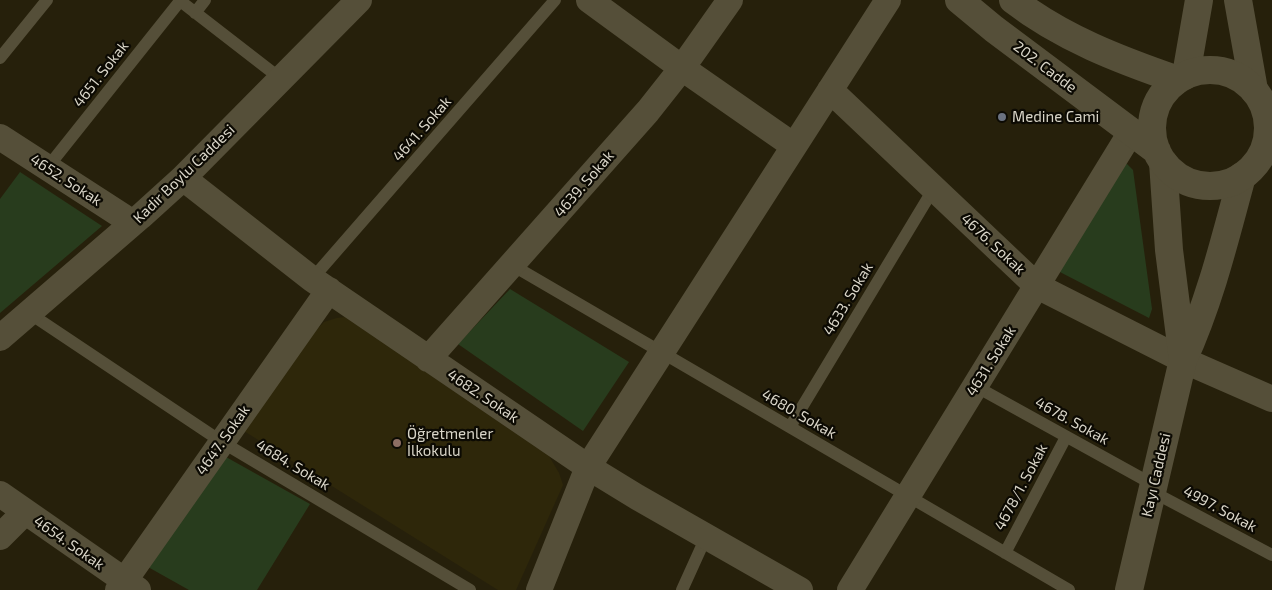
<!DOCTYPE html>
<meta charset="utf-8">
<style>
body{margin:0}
canvas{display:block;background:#26200b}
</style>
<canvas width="1272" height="590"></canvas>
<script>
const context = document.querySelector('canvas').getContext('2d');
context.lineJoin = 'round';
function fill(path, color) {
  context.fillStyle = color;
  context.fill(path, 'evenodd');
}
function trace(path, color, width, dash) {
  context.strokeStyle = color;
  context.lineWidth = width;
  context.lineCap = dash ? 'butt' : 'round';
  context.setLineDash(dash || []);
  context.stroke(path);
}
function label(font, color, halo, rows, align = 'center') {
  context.font = font + ' "Exo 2",sans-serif';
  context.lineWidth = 4.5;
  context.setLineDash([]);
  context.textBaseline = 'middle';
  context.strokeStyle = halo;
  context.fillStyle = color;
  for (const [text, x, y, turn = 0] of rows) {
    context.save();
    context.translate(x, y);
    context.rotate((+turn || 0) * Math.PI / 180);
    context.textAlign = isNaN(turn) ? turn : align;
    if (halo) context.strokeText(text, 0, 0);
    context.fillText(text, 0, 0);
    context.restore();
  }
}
const built = new Path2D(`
 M345,317l204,139 10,17 4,12 -47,105h-18l-254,-159 62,-90 18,-19 13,-4z`);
const green = new Path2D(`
 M1127,164l6,6 19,139 -3,9 -91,-47 58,-105z
 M20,172l82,54 -102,87v-114z
 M510,289l119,73 -46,69 -125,-87z
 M226,457l84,47 -53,86h-68l-41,-23z`);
const service = new Path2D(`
 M179,0l102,79
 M195,13l10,-13
 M0,58l47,-58
 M47,168l133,-167
 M512,265l557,325
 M312,279l243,-279
 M29,313l193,129 248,148
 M975,386l179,99
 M790,427l144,-239
 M1153,492l119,63
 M1005,553l61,-116
 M682,590l24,-53`);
const minor = new Path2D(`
 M589,0l93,68 112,78
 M830,90l207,196 146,74 89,39
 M0,137l133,86
 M183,178l129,101 276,188 49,30 163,93
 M0,338l140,-121 43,-39 176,-178
 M428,359l220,-248 34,-43 48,-68
 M0,494l138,96
 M0,537l25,-25
 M118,590l211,-300
 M539,590l49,-123 300,-467
 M850,590l281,-458`);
const tertiary = new Path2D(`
 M1238,0l16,90
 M1186,75l13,-75
 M1163,162l6,88 14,110c27,-59 42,-121 59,-184
 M1129,590l54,-230`);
const secondary = new Path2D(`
 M959,0l35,29 163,122
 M1013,0c49,38 107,60 165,80
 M1152 128a58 58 0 1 1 116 0a58 58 0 1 1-116 0Z`);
const markers = [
 [1002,117,5,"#6b7280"],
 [397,443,5,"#8d6e63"]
];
const streetNames = [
 ["202. Cadde",1045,67,37],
 ["4651. Sokak",101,74,-52],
 ["4641. Sokak",422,129,-49],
 ["Kadir Boylu Caddesi",184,174,-44],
 ["4652. Sokak",66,180,33],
 ["4639. Sokak",584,184,-49],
 ["4676. Sokak",993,244,43],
 ["4633. Sokak",848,299,-59],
 ["4631. Sokak",991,361,-58],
 ["4682. Sokak",483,396,34],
 ["4680. Sokak",799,414,30],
 ["4678. Sokak",1072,421,29],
 ["4647. Sokak",223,440,-55],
 ["4684. Sokak",293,465,31],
 ["Kayı Caddesi",1156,475,-77],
 ["4678/1. Sokak",1021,487,-62],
 ["4997. Sokak",1220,509,28],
 ["4654. Sokak",69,543,35]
];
const poiNames = [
 ["Medine Cami",1012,117],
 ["Öğretmenler",407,434],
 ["İlkokulu",407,451]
];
fill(built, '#2e270a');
fill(green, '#283c1d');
trace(service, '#554f39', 12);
trace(minor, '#554f39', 26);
trace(tertiary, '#554f39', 28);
trace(secondary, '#554f39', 28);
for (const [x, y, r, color] of markers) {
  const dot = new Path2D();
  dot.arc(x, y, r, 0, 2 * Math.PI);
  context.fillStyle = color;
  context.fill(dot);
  trace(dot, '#0c0a03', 2);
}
label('15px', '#d9d5c8', '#0c0a03', streetNames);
label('15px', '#d9d5c8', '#0c0a03', poiNames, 'left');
</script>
